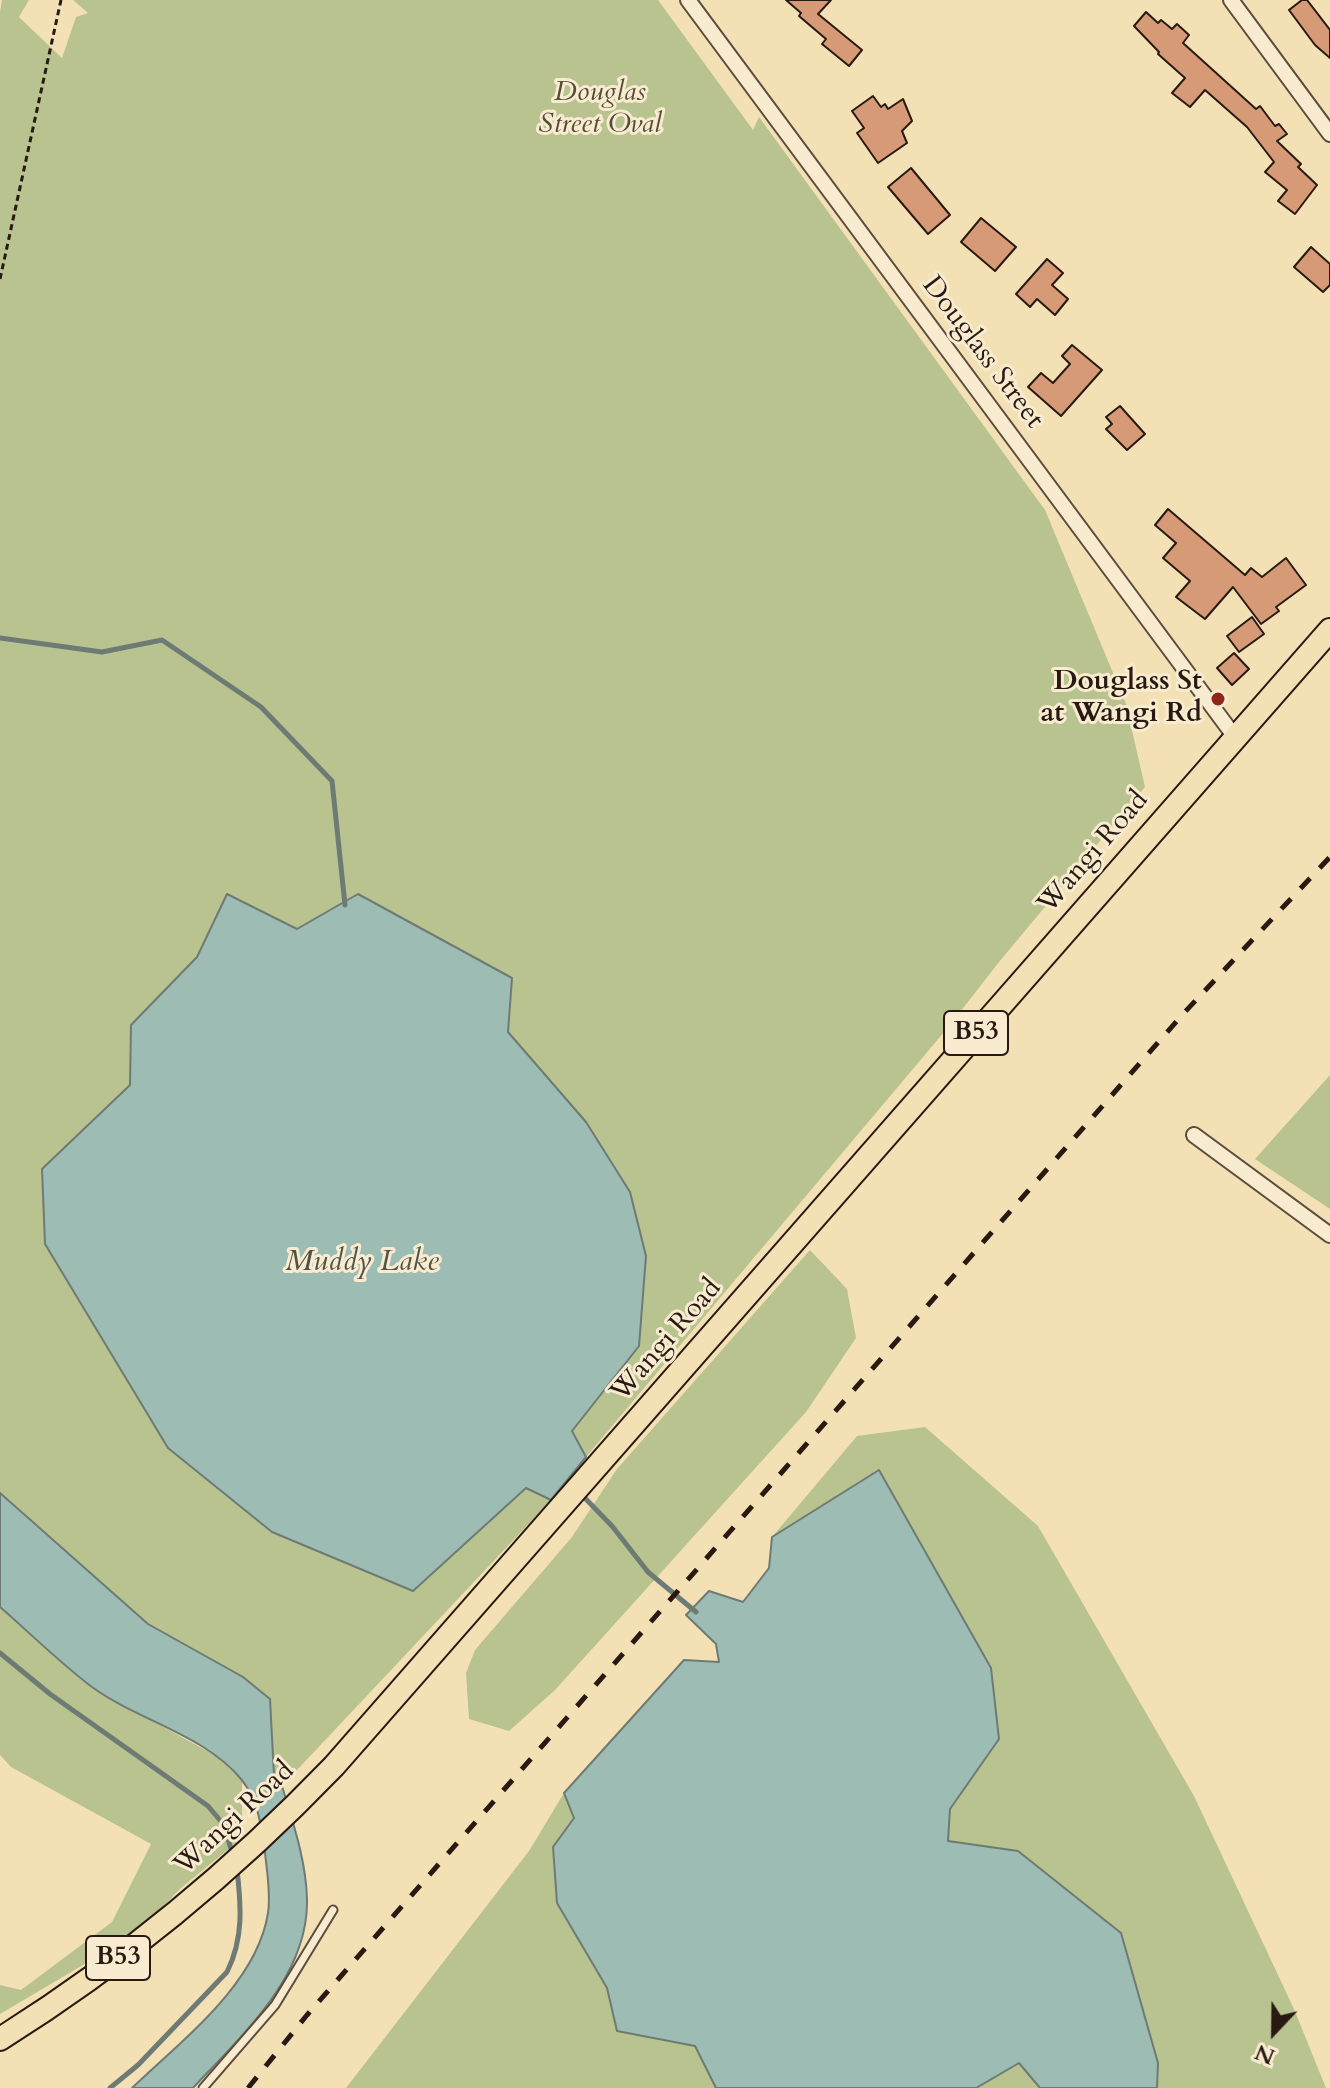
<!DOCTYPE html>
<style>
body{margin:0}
#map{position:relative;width:1330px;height:2088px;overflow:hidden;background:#f4e0b5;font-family:Cardo,serif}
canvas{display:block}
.north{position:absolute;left:1234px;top:1992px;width:80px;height:80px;-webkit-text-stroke:6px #f8ebcf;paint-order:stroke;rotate:202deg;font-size:22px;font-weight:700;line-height:32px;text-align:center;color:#281a13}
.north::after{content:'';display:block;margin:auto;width:28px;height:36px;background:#281a13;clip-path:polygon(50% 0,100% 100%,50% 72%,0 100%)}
</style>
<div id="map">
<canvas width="1330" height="2088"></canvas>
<div class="north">N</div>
</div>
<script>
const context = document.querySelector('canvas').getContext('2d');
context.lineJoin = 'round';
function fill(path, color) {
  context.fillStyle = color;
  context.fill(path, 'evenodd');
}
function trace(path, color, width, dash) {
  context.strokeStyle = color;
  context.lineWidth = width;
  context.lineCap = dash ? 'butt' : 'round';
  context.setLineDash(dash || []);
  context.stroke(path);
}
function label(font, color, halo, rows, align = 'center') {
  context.font = font + ' Cardo,serif';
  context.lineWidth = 6;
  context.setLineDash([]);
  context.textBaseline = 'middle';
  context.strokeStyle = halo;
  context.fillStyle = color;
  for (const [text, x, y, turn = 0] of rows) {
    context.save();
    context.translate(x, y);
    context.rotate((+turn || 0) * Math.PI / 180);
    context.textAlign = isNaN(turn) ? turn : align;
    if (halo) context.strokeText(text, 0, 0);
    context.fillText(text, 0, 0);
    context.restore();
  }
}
const green = new Path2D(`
 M2,0h27l-10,17 43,41 14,-41 12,-4 -15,-13h585l95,130 6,-13 286,393 81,194 19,83 -146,175 -49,63 -364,432 -14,-26 67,-85 7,-90 -16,-64 -44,-70 -78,-90 4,-54 -215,-49 -70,-34 -30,62 -66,67 -1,61 -88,84 371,422 113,-104 25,13 -269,286 -8,-11 -4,-77 -27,-21 -95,-53 -148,-131v-1481z
 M1330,1075v134l-75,-50z
 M810,1250l37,39 9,49 -50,74 -251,278 -46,41 -40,-12 -3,-46 9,-23 97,-113 45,-68z
 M925,1427l113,99 156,270 100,213 32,79h-169l1,-26 -140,-211 -70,-9 2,-33 49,-70 -120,-269 -107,67 85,-101z
 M0,1607l93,81 123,68 26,23v59l-61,50 -44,45 -137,81v-29l21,5 91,-68 39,-78 -140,-77 -11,-12z
 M564,1793l10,25 -21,29 4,56 50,86 10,42 78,15 21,42h-370l183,-237z
 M1019,2063l21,25h-64z`);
const water = new Path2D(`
 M227,894l70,35 61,-35 154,84 -4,54 78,90 44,70 16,64 -7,90 -67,85 14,26 -35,43 -25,-12 -113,103 -141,-59 -104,-84 -123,-204 -3,-75 88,-84 1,-60 66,-68z
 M879,1470l112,198 8,71 -49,70 -2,32 70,10 103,82 37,130 -1,25h-117l-21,-25 -43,25h-260l-21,-42 -78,-15 -10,-43 -50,-85 -4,-56 21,-29 -10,-25 120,-133 35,2 -3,-18 -30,-29 23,-24 34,11 26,-34 3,-31z
 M0,1493l148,131 95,53 27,22 4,76 8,11c11,37 24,74 25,113 2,77 -66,137 -114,189h-61c49,-47 125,-104 136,-175 3,-19 -1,-41 -3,-60 -4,-27 -6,-52 -24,-74 -36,-44 -104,-59 -149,-92 -32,-24 -62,-54 -92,-80z`);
const stream = new Path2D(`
 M0,638l102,14 60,-12 99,67 71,74 13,124
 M581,1494l31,32 36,46 48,40
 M0,1653l50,41 158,112 16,19 9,31
 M110,2088l28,-23 89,-93c17,-34 14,-67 10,-103`);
const building = new Path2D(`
 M786,0h45l-13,14 44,36 -13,16 -27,-22 4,-5 -27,-23 2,-3z
 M1302,0h5l23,30v28l-15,-13 -26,-35z
 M1146,12l12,11 3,-3 11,9 5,-5 12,11 -6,8 73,66 4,-3 15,20 4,-2 8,10 -10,7 24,23 -3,3 19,18 -22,29 -17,-13 9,-11 -22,-18 9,-10 -27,-35 -42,-37 -15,17 -18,-14 13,-15 -27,-24 1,-2 -25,-26z
 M873,96l8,11 4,-3 3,5 15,-10 9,22 -10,10 5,12 -29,20 -21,-30 7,-5 -12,-17z
 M911,168l39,47 -22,19 -40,-47z
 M981,218l35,29 -21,24 -34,-29z
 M1311,247l19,17v21l-7,7 -29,-25z
 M1047,259l16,14 -11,12 16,14 -13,16 -18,-16 -7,8 -14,-13z
 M1072,345l30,25 -41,46 -33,-29 13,-14 12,10 17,-19 -8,-8z
 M1120,406l25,28 -18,16 -21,-21 6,-5 -6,-7z
 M1168,509l77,66 6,-7 11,9 24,-19 20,27 -30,22 3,4 -18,13 -28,-37 -28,32 -29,-22 14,-16 -27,-23 13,-15 -21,-18z
 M1252,617l12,17 -25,18 -12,-16z
 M1234,653l15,16 -17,16 -15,-17z`);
const path = new Path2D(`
 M0,279l61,-279`);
const service = new Path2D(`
 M203,2088l72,-83 58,-95`);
const minor = new Path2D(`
 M688,0l547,737
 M1231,0l99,134
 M1194,1135l136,100`);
const primary = new Path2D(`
 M0,2039c123,-77 234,-169 334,-273l996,-1136`);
const rail = new Path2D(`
 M248,2088l59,-73 117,-134 695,-794 64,-73 147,-157`);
const markers = [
 [1218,699,8,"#8f2418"]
];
const shields = [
 [976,1033,64],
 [118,1958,64]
];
const shieldNames = [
 ["B53",976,1033],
 ["B53",118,1958]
];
const parkNames = [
 ["Douglas",600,94],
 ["Street Oval",600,126]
];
const streetNames = [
 ["Douglass Street",982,353,53],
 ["Wangi Road",1094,853,-49],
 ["Wangi Road",667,1341,-49],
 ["Wangi Road",235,1819,-43]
];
const poiNames = [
 ["Douglass St",1202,683],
 ["at Wangi Rd",1202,715]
];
const waterNames = [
 ["Muddy Lake",362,1263]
];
fill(green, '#b8c390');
fill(water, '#9dbcb4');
trace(water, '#6e7b74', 2);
trace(stream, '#6e7b74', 5);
fill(building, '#d69a76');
trace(building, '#281a13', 2);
trace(service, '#5b4c3c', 11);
trace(minor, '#5b4c3c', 18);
trace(primary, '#281a13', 26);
trace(path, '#281a13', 3, [6, 4]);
trace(service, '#f8ebcf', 7);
trace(minor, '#f8ebcf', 14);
trace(primary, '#f4e0b5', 22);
trace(rail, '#281a13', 5, [14, 14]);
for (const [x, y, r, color] of markers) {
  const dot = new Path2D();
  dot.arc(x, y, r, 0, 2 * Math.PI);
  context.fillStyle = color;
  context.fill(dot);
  trace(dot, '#f8ebcf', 3);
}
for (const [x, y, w] of shields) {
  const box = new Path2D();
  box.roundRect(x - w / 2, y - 22, w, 44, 6);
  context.fillStyle = '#f8ebcf';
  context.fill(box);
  trace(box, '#281a13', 2);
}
label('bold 26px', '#281a13', null, shieldNames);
label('italic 28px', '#534d38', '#f8ebcf', parkNames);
label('28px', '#281a13', '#f8ebcf', streetNames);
label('bold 28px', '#281a13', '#f8ebcf', poiNames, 'right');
label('italic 30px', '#51534b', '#f8ebcf', waterNames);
</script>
